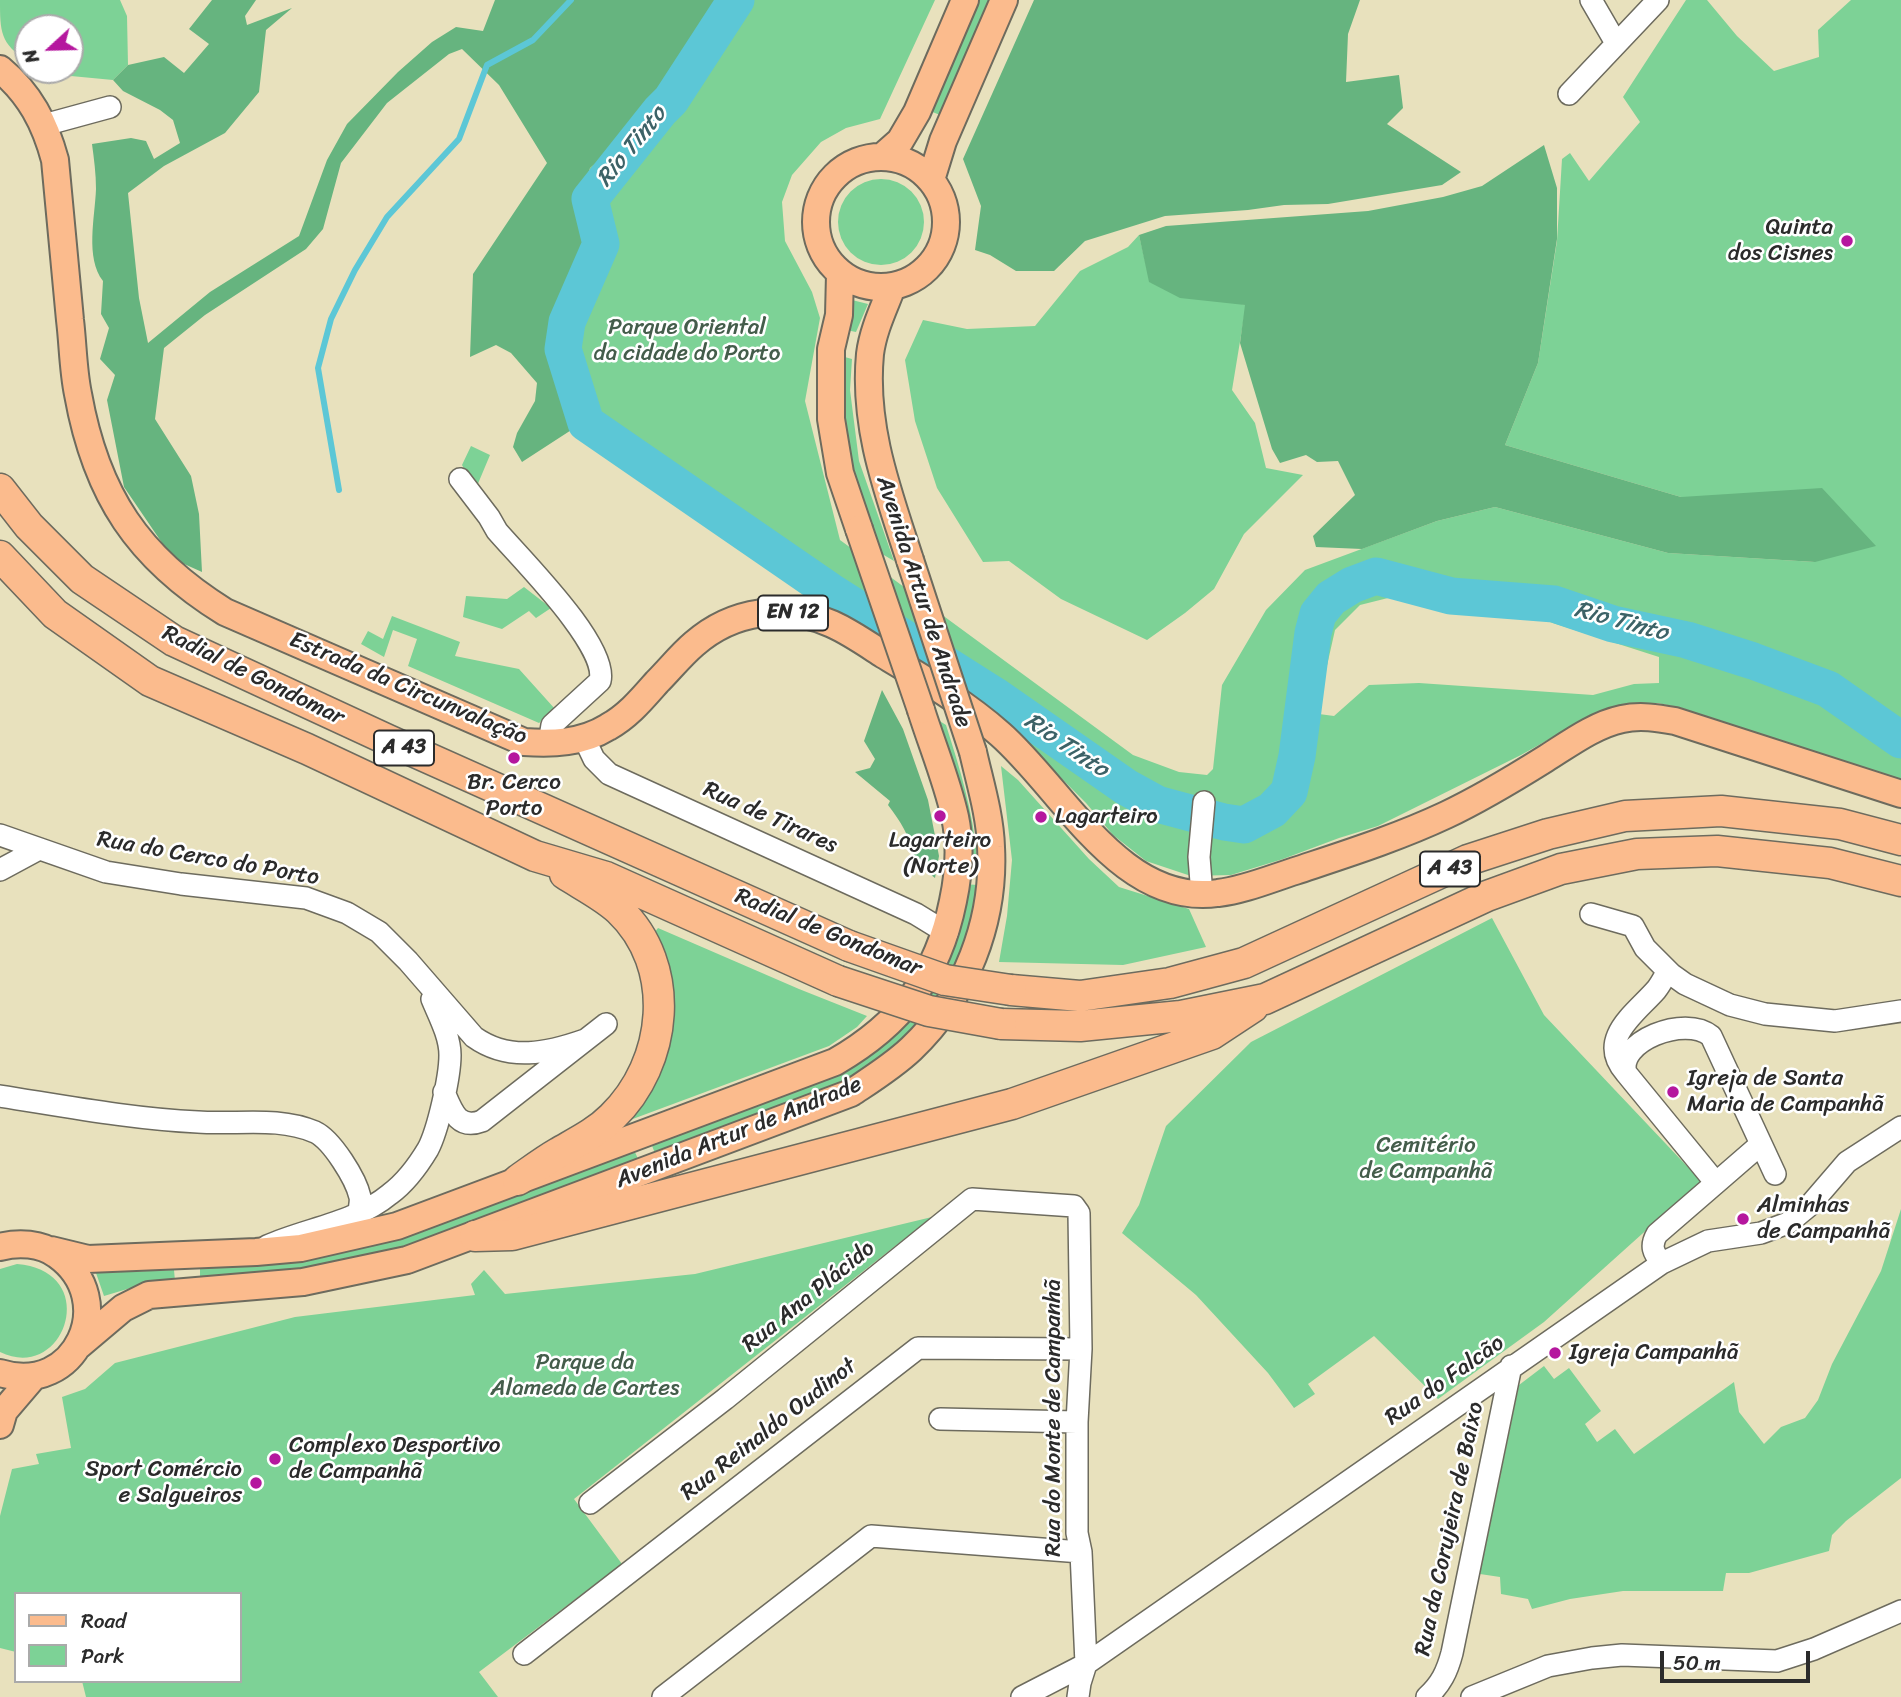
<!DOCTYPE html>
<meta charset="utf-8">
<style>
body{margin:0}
#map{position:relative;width:1901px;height:1697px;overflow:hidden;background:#e8e1bd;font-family:Sriracha,sans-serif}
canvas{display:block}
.legend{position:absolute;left:14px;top:1592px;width:228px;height:91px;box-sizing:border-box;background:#fff;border:2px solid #aaa;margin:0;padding:9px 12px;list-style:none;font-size:21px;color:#2b2b2b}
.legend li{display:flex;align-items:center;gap:14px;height:35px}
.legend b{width:35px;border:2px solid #aaa}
.north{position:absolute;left:14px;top:14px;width:70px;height:70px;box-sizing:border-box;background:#fff;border:2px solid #aaa;border-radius:50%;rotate:248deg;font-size:19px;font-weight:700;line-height:28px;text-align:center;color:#2b2b2b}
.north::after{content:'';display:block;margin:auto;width:24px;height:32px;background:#b5179e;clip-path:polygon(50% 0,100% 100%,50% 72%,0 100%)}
.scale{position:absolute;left:1660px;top:1651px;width:150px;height:32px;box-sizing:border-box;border:4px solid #2b2b2b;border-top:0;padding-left:9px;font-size:21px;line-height:24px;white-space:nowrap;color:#2b2b2b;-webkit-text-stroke:5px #fff;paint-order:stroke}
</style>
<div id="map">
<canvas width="1901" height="1697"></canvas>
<ul class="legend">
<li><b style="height:9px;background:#fbbb8d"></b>Road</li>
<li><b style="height:19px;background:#7dd296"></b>Park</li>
</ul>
<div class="north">N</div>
<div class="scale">50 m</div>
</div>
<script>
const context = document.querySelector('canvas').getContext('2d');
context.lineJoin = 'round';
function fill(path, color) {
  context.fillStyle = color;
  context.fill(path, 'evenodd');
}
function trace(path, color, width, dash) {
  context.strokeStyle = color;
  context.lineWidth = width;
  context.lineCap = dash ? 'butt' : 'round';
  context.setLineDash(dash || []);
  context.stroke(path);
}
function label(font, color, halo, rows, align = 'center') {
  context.font = font + ' Sriracha,sans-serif';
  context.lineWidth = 5;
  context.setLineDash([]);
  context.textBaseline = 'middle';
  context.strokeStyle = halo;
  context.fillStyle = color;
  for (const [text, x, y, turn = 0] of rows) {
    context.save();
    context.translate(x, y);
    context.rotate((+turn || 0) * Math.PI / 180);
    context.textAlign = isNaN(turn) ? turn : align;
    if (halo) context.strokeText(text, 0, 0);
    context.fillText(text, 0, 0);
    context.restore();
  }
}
const green = new Path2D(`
 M0,0h120l7,16 1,49 -15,15 -63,-6 -7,-4h27v-42h-42v33c-28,-17 -28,-30 -28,-61z
 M725,0h210l-55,119 -34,9 -25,14 -29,33 -10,27 3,39 27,51 8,26 -15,83 35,139 293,215 46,17 28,3 6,-6 9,-84 44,-75 39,-40 132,-49 58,-14 173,46 147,9 -134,-65 -176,-52 33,-82 19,-122 5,-82 8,-6 19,28 51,-59 -17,-25 63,-97h21l30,36 37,35 45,-14 -1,-27 33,-30h50v782l-76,-23 -143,-51 -25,-5 -29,4 -43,12 -64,36 -143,71 -39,12 -56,21 -52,16 -40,1 -45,-15 -33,-26 -27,-32 -45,-45 -197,-152 -265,-181 -21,-70v-32l33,-82 -10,-46 9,-27 47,-40 25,-31 14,-26zM1392,597l38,9 73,1 156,50v26l-25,1 -41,11 -174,-12 -50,2 -35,31 -15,-2v-13l16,-71 25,-25z
 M977,0h12l-49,115 -10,-4z
 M838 222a43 43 0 1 1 86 0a43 43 0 1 1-86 0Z
 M1139,235l11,47 96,23 -14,85 23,33 11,45 37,7 -59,59 -30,55 -29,24 -38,27 -86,-41 -52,-38 -26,1 -46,-74 -22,-67 -10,-61 18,-40 44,9 68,-3 45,-55 48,-24z
 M848,299l20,5 -12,28 -10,-2z
 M841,356l11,3 -2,31 9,71 35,100 -17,-10 -31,-91z
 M471,446l19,9 -13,31 -3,1 -12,-22z
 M524,587l27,21 -15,10 -7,-7 -27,18 -39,-12 3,-21 41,3z
 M392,616l68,26 -5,14 64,13 36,40 -16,14 -131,-57 9,-27 -24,-9 -9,27 -23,-13 7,-13 15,8z
 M927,713l19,12c14,44 27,86 31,133h-12z
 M1001,766l17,14 71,79 30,28 70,22 17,38 -83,18 -124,-3 8,-46 5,-56z
 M963,884l15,1c-4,23 -8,47 -16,70 -16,45 -70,100 -111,124l-195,77 -5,-13 230,-99z
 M1492,918l52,97 157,166 -157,141 -106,77 -64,-63 -66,48 7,10 -21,14 -26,-35 -72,-78 -74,-62 17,-28 27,-79 85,-84z
 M658,928l141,61 68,27 -10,11 -28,19 -199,74v-3c11,-10 17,-22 24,-35 28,-50 25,-98 0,-149z
 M634,1150l5,11 -219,83 -134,30 -86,6v-11l90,-8z
 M1901,1209v269l-55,43 -14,14 -3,16 -80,22h-23l-3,18h-100l-53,8 -38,10 -4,-10 -27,-5 -1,-17 -20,-3 39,-189 25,-19 10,13 15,-11 32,43 -16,13 12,18 18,-13 19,25 100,-72 5,30 25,32 17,-17 24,-9 13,-18 14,-36 49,-93z
 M932,1217l-358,282 48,65 -143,108 19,25h-412l-4,-16h158v-87h-224v58l-16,-4v-132l12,-47 27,-5 -3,-10 35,-6 -9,-51 23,-8 30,-26 180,-46 180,-22 -4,-11 13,-14 21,24 190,-20z
 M17,1264c86,7 48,120 -17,88v-83z
 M174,1270l1,11 -41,6 -30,9 -8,-23z`);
const forest = new Path2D(`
 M212,0h44l-11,16 2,9 45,-17 -26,22 -7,62 -34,41 -61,33 -36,27 11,105 9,45 62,-51 89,-56 28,-76 20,-36 51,-52 34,-30 24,-15 27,4 12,-31h230l-49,71 -14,26 -25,31 -47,40 -9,27 10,46 -31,77 -2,37 21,70 -57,37 -9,-15 4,-14 18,-32 2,-18 -26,-30 -15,-8 -26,12 3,-83 74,-111 -48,-78 -37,-36 -13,5 -62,49 -46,60 -18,66 -17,20 -101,66 -41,33 -9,71 36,57 8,38 3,58 -29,-13 -49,-72 -17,-87 8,-25 -15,-16 9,-31 -8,-14 2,-33c-18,-23 -8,-64 -7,-92 0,-15 -2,-30 -4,-45l39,-6 15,3 8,18 26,-16 -7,-23 -13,-10 -37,-19 -10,-11 15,-15 36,-8 20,16 25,-29 -20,-15z
 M1034,0h326l-12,34 -2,48 53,-7 4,33 -16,16 74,48 -19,13 -114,19 -44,1 -36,5 -83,6 -80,25 -31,30h-38l-26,-16 -15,-5 6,-44 -18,-47z
 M1544,145l13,43v51l-19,124 -33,82 176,52 141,-9 54,58 -61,16 -147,-9 -173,-46 -58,14 -75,28 -46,-2 -3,-11 42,-41 -17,-34 -21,1 -11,-7 -26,8 -8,-14 -32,-106 5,-38 -65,-7 -31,-16 -10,-47 27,-9 202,-15 75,-14 39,-11z
 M882,690l21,39 25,71 11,56 -4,22 -23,-18 2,-4c-5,-21 -13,-34 -26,-51l2,-4 -35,-29 15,-4 5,-9 -11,-18z`);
const stream = new Path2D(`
 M339,490l-21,-122 13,-49 24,-49 32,-53 72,-78 28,-74 46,-25 38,-40
 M1137,814l20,-10`);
const river = new Path2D(`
 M736,0l-65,100 -11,11 -70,88 11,45 -34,78 -4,27 23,74 244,168 164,104 132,92 31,17 67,18 20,3 28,-15 17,-18 8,-36 16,-123 5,-19 13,-16 21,-13 24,-9 75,20 103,8 59,20 74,16 66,21 75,28 73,51`);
const minor = new Path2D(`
 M1591,0l25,43
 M1569,94l89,-94
 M44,125l66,-18
 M460,479l29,38 8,14c24,28 112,115 103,150l-48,44 -3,18
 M584,738l10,21 15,15 307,140 31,19
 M0,835l106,37 75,12 125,14 41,15 32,19 29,29 66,76c35,25 74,16 111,3
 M0,870l39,-21
 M1202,895l-3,-38 5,-55
 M1591,914l42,12 12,22 26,26 14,10 45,21 35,9 70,7 66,-10
 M1626,1073c-30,-34 9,-59 30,-83 5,-6 8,-13 12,-19
 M444,1092c8,19 14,38 38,29l124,-97
 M0,1096c64,10 132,23 198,26 38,3 80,-6 117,10 17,8 41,47 45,65 1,5 -1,11 -1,16
 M1716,1183l45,-39
 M267,1246c41,-18 88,-23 123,-52 15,-11 29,-30 38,-45 10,-19 22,-72 22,-94 0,-19 -11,-39 -18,-56
 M1662,1263c-9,-10 -12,-17 -5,-29l59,-51 -90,-110c-10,-31 59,-59 85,-37l64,138
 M940,1419l137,3
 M590,1503l135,-104 247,-200 102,7 5,7 2,136 -4,73v111l4,19 5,112 -6,19 -2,14
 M524,1654l394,-306 163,1
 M663,1697l208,-161 210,16
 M1022,1697l64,-33 576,-401 46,-22 53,-8 27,-10 22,-18 37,-43 54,-35
 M1427,1697c14,-13 20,-25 25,-44l59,-287
 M1472,1697l76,-31 44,-8 30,-3 155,6 37,-12 87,-38`);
const major = new Path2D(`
 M0,69c30,25 45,54 55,91 5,53 10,107 15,160 3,25 3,50 8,74 18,101 60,164 147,218l299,130c29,2 58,1 84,-15 20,-11 34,-28 49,-45 12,-12 24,-27 37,-38 39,-34 91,-41 138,-20 18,8 35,20 52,31 40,24 81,48 116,79 63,55 121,173 218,159 26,-3 52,-14 77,-22 51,-17 102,-33 151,-56 34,-16 67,-36 99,-56 24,-15 49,-34 77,-40 18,-4 36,-1 53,2l226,73
 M883,156l17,-15 17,-29 48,-112
 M816 222a65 65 0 1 1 130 0a65 65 0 1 1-130 0Z
 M931,180l12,-39 61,-141
 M840,274l-1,41 -8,34v70l9,54 19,56
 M892,287c-8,21 -19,43 -22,67 -7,73 18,138 40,206
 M0,1247c18,-5 41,-4 57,8 63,45 19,142 -57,118
 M51,1250l37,9 168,-7 45,-4 96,-22 438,-164c66,-38 103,-86 118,-161 6,-28 8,-56 2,-84 -8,-36 -23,-72 -34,-107
 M78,1346l45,-38 26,-13 154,-13 104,-22 444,-167c21,-14 42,-27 60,-44 55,-52 84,-128 80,-202 -1,-32 -11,-64 -18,-95
 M0,1425l4,-14 29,-34`);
const highway = new Path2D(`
 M0,489l29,37 53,53 92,62 214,99 461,206
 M0,556l55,58 95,67 157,68 228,107 71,21 232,104
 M1011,990l69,6 90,-13 74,-20 224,-103 80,-26 77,-18 96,-5 119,13 61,16
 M1001,1024l79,2 101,-10 84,-17 222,-103 74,-27 76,-15 80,-3 113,12 71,18
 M518,1180c13,-9 26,-19 40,-27 19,-11 38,-20 54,-36 56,-54 66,-151 7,-207 -15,-14 -37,-25 -54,-36
 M475,1236l37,-1 500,-131 200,-70 41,-27`);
const majorBridge = new Path2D(`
 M859,529l62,181
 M910,560l63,192`);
const highwayBridge = new Path2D(`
 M849,946l96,34 66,10
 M838,981l91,30 72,13`);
const markers = [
 [1847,241,7,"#b5179e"],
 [514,758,7,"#b5179e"],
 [940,816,7,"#b5179e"],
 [1041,817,7,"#b5179e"],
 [1673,1092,7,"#b5179e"],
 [1743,1219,7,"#b5179e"],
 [1555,1353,7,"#b5179e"],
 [275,1459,7,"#b5179e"],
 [256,1483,7,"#b5179e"]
];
const shields = [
 [793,613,70],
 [404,748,60],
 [1450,869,60]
];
const shieldNames = [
 ["EN 12",793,613],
 ["A 43",404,748],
 ["A 43",1450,869]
];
const poiNames = [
 ["Quinta",1833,228,"right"],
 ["dos Cisnes",1833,254,"right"],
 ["Br. Cerco",514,783,"center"],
 ["Porto",514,809,"center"],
 ["Lagarteiro",1055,817],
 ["Lagarteiro",940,841,"center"],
 ["(Norte)",940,867,"center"],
 ["Igreja de Santa",1687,1079],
 ["Maria de Campanhã",1687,1105],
 ["Alminhas",1757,1206],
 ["de Campanhã",1757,1232],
 ["Igreja Campanhã",1569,1353],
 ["Complexo Desportivo",289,1446],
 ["de Campanhã",289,1472],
 ["Sport Comércio",242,1470,"right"],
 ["e Salgueiros",242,1496,"right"]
];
const parkNames = [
 ["Parque Oriental",687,328],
 ["da cidade do Porto",687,354],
 ["Cemitério",1426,1146],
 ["de Campanhã",1426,1172],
 ["Parque da",585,1363],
 ["Alameda de Cartes",585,1389]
];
const streetNames = [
 ["Avenida Artur de Andrade",923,602,72],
 ["Radial de Gondomar",253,676,26],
 ["Estrada da Circunvalação",408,689,23],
 ["Rua de Tirares",770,818,24],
 ["Rua do Cerco do Porto",208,859,10],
 ["Radial de Gondomar",828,933,22],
 ["Avenida Artur de Andrade",739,1133,-22],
 ["Rua Ana Plácido",809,1297,-39],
 ["Rua do Falcão",1445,1381,-35],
 ["Rua do Monte de Campanhã",1054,1418,-90],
 ["Rua Reinaldo Oudinot",769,1430,-38],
 ["Rua da Corujeira de Baixo",1450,1529,-78]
];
const waterNames = [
 ["Rio Tinto",632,147,-51],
 ["Rio Tinto",1621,622,15],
 ["Rio Tinto",1066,746,34]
];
fill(green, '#7dd296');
fill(forest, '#66b47f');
trace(stream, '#5cc7d6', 6);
trace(river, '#5cc7d6', 37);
trace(minor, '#6d6b5e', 24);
trace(major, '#6d6b5e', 30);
trace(highway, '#6d6b5e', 33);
trace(minor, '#fff', 21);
trace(major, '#fbbb8d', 26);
trace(highway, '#fbbb8d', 30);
trace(majorBridge, '#6d6b5e', 30, []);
trace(highwayBridge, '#6d6b5e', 33, []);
trace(majorBridge, '#fbbb8d', 26);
trace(highwayBridge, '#fbbb8d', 30);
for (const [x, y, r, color] of markers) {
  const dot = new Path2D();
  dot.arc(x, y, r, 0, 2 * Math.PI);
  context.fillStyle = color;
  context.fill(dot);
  trace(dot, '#fff', 2.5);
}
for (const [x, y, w] of shields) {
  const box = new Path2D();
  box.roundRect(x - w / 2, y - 17.5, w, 35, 5);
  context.fillStyle = '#fff';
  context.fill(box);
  trace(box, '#2b2b2b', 2);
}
label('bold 21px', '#2b2b2b', null, shieldNames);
label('23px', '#2b2b2b', '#fff', poiNames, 'left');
label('23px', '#445d4b', '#fff', parkNames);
label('23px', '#2b2b2b', '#fff', streetNames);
label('italic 24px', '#3c6267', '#fff', waterNames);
</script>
